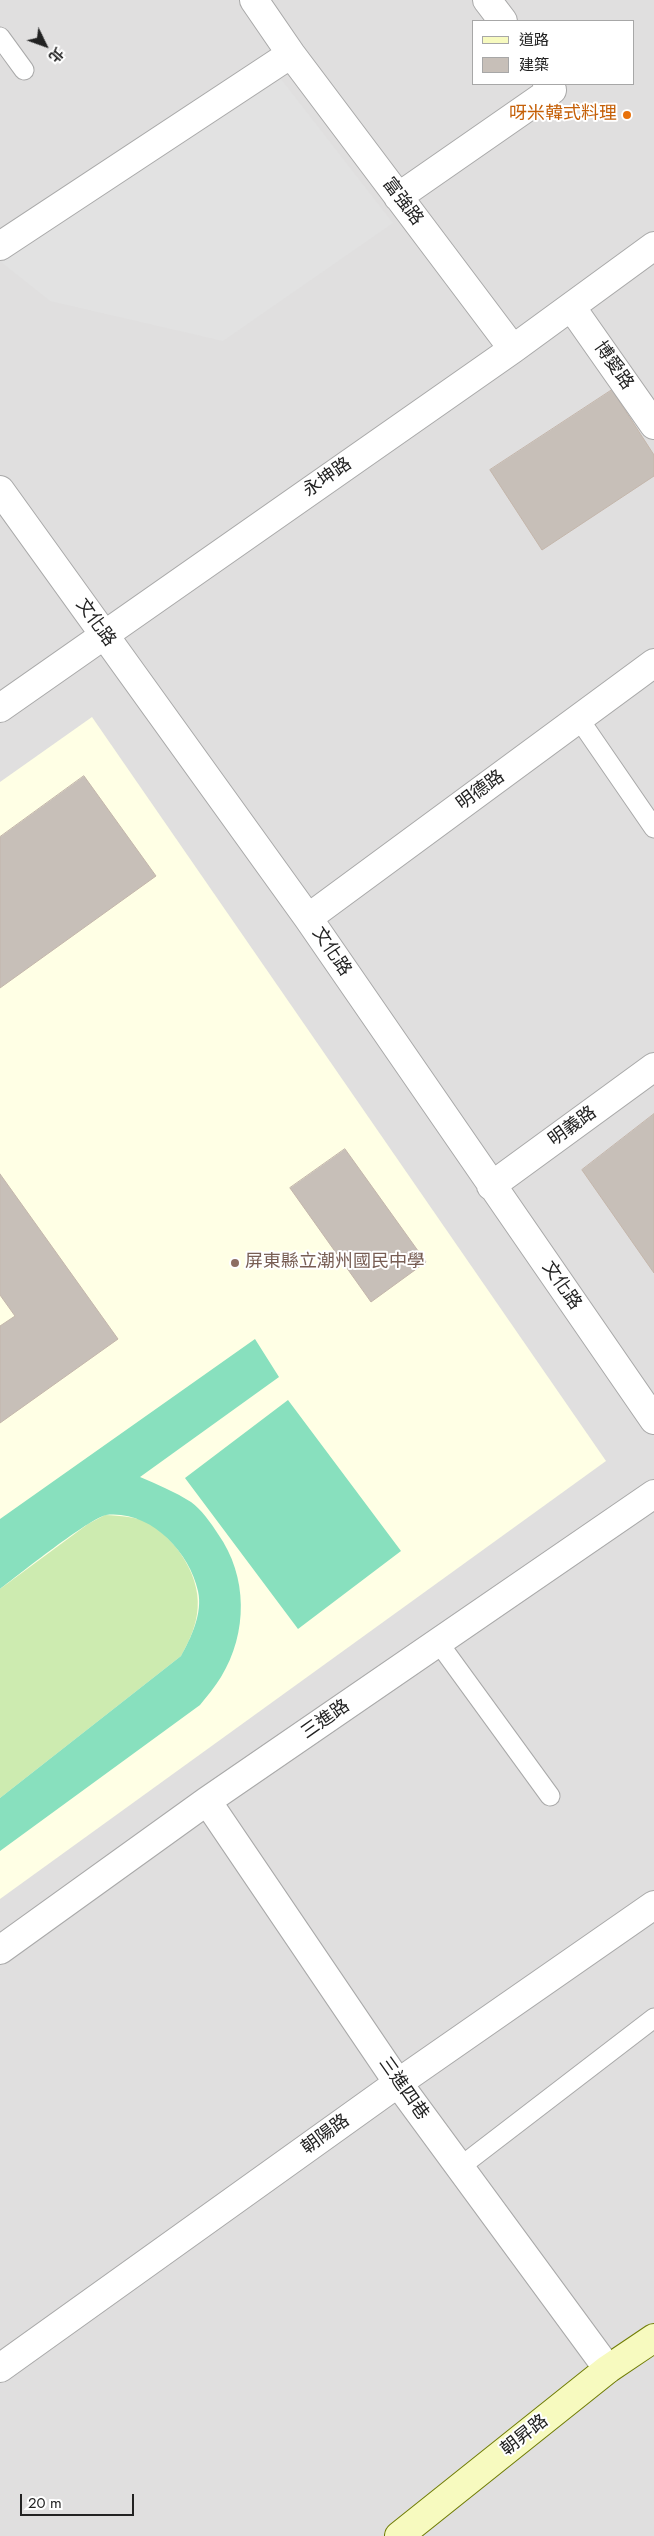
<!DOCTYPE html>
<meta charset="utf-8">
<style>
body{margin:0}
#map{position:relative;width:654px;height:2536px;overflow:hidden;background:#f2efe9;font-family:Jost,"Noto Sans TC",sans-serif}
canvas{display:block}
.legend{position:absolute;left:472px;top:20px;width:162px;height:65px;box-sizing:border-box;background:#fff;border:1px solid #a7a7a7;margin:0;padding:6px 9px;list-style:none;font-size:15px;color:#222}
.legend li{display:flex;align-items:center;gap:10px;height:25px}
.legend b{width:25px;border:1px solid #a7a7a7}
.north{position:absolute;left:20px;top:20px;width:50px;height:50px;-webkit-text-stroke:4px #fff;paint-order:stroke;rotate:132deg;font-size:14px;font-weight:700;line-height:20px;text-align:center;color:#222}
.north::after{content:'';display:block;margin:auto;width:18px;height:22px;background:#222;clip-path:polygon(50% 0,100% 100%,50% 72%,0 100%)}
.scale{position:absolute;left:20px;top:2494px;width:114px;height:22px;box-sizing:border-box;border:2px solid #222;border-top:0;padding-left:6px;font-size:15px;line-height:18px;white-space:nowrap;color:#222;-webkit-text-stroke:4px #fff;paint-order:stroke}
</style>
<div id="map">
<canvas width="654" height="2536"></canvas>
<ul class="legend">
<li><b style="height:6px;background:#f7fabf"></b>道路</li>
<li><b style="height:14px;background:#c7bfb8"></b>建築</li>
</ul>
<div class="north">北</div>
<div class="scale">20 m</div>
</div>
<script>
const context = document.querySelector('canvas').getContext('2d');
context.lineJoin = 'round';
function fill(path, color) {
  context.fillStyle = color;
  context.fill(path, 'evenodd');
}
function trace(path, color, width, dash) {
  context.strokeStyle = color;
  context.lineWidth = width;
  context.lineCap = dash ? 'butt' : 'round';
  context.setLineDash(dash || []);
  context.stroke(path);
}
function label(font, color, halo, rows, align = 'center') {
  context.font = font + ' Jost,"Noto Sans TC",sans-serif';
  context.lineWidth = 4;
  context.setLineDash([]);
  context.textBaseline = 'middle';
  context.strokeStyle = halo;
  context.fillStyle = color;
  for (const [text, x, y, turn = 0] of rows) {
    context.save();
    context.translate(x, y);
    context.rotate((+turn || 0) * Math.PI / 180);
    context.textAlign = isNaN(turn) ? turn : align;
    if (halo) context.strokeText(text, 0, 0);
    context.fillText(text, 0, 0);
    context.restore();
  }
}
const residential = new Path2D(`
 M0,0h654v2536h-654zM473,21h160v63h-160z`);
const education = new Path2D(`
 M92,717l514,744 -606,438v-1117z`);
const grass = new Path2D(`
 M105,1515c15,1 32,1 45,9 28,17 53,56 47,90 -2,15 -9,29 -16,42l-181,142v-209l88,-65z`);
const pitch = new Path2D(`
 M255,1339l24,38 -139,100c17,7 35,15 51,25 10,7 20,21 27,32 30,42 30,99 3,143 -6,10 -14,19 -21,28l-200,146v-53l181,-142c10,-18 22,-43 17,-65 -9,-40 -48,-81 -92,-76 -16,3 -88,60 -106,74v-70z
 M288,1400l113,151 -103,78 -113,-151z`);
const parking = new Path2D(`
 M281,79l112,144 -170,118 -173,-40 -49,-39z`);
const building = new Path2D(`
 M612,390l42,65v21l-112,74 -52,-80z
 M84,776l72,100 -156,112v-151z
 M654,1114v159l-72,-103z
 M345,1149l81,113 -55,40 -81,-114z
 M0,1174l118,165 -118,84v-97l15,-10 -15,-21z`);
const lane = new Path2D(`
 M0,37l24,33
 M579,719l75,109
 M438,1642l112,154
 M460,2167l194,-149`);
const street = new Path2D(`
 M254,0l37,54 222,295
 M487,0l16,21
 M398,197l154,-107 -5,-6
 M0,246l291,-192
 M572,308l82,117
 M0,490l308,428 346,502
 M0,708l513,-359 141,-103
 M308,918l346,-255
 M491,1186l163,-119
 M207,1801l191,282 210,286
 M0,1950l207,-149 447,-307
 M0,2368l398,-285 256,-178`);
const secondary = new Path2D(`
 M399,2536l209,-167 46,-31`);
const markers = [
 [627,115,5,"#e8710a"],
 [235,1263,5,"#8d6e63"]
];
const foodNames = [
 ["呀米韓式料理",617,115]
];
const streetNames = [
 ["富強路",402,202,53],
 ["博愛路",613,366,55],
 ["永坤路",328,478,-35],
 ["文化路",95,623,54],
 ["明德路",481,791,-36],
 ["文化路",331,952,56],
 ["明義路",573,1127,-36],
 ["文化路",561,1286,55],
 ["三進路",326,1720,-35],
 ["三進四巷",403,2089,55],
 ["朝陽路",326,2135,-36],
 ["朝昇路",525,2436,-38]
];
const educationNames = [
 ["屏東縣立潮州國民中學",245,1263]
];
fill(residential, '#e0dfdf');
fill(education, '#ffffe5');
fill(grass, '#cdebb0');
fill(pitch, '#88e0be');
fill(parking, '#e2e2e2');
fill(building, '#c7bfb8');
trace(building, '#c4b6ab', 1);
trace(lane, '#a9a9a9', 21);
trace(street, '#a9a9a9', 30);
trace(secondary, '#707d05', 30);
trace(lane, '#fff', 19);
trace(street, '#fff', 28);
trace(secondary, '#f7fabf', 28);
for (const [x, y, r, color] of markers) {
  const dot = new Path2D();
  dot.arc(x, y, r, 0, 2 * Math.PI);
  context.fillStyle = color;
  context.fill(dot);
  trace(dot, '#fff', 2);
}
label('18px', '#c56008', '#fff', foodNames, 'right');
label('18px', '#222', '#fff', streetNames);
label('18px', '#785e54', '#fff', educationNames, 'left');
</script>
